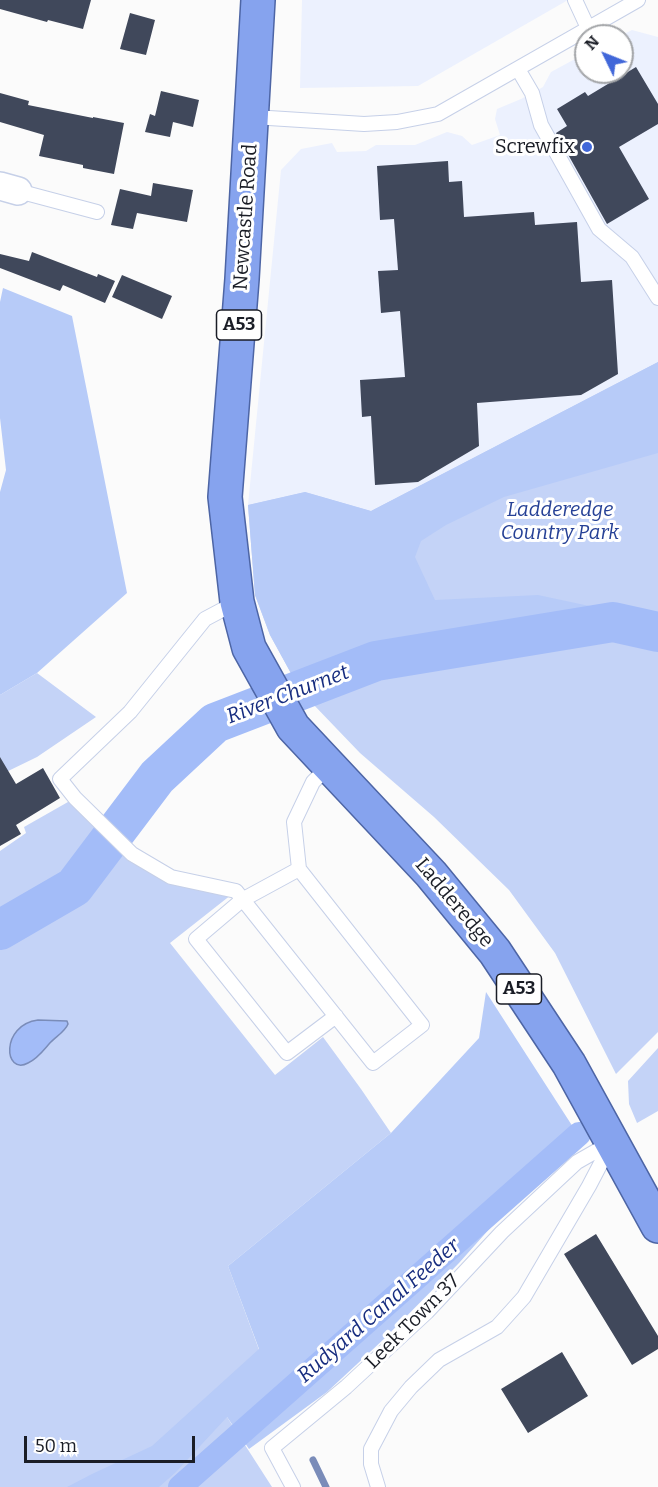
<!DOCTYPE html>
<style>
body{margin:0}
#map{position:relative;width:658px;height:1487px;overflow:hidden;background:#fbfbfb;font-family:Bitter,serif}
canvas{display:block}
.north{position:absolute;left:574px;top:24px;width:60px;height:60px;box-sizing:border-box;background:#fff;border:2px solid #a3a5a8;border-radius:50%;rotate:313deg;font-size:16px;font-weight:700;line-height:24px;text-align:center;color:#1a1d26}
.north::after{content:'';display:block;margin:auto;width:21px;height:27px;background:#4167d9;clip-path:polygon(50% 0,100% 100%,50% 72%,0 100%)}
.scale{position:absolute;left:24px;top:1436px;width:171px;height:27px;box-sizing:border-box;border:3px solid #1a1d26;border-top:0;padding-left:8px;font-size:18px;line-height:21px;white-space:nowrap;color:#1a1d26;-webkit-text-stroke:4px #fff;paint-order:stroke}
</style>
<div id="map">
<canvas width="658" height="1487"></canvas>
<div class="north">N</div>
<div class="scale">50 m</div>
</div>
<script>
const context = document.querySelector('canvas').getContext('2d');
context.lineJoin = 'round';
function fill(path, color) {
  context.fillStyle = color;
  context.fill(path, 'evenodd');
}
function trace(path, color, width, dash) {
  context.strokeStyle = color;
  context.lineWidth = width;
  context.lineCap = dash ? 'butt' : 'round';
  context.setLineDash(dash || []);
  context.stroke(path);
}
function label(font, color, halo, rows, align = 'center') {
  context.font = font + ' Bitter,serif';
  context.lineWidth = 6;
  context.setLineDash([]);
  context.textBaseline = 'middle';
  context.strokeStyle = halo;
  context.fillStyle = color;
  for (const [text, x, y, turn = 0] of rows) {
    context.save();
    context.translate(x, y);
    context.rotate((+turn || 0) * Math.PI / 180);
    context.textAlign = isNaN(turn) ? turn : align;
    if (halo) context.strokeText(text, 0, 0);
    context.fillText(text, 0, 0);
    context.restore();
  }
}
const built = new Path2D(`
 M302,0h266l-150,86 -118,2z
 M632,30l26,7v325l-287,149 -66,-19 -57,13 33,-335 20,-21 31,-6 5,9 29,-1 10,-6h39l32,-13 15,4 10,9 28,-10 -5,-16 2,-10 24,-10 22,-12 8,-15 35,-19v19h36v-36h-2z`);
const green = new Path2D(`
 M658,362v670l-42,42 -61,-121 -46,-63 -75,-73 -74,-64 -48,-50 -19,-26 -23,-42 -15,-40 -7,-90 57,-13 66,19z
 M37,673l59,44 -59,40 -37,18v-80z
 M75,798l22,22 74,57 65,14 -66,52 105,132 48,-38 38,52 30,44 -163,133 40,108 -41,43 45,70h-272v-636l26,-18 -2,-6z
 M658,1048v63l-21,12 -8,-19 -1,-23z`);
const forest = new Path2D(`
 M3,288l69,28 55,277 -90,80 -37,22v-203l6,-22 -6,-52v-116z
 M658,362v91l-154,44 -58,28 -25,16 -6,16 20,43 103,-5 75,16 -240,36 -80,30 -23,-42 -15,-40 -7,-90 57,-13 66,19z
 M486,992l96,149 -66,58 -57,64 -74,75 -58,54 -78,57 -22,-32 -51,55 -17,15h-92l25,-13 60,-28 107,-97 -31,-83 163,-133 88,-95z`);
const water = new Path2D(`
 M38,1020l29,1 1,3c-3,8 -13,13 -19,20 -6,7 -12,15 -21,19 -24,13 -28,-38 10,-43z`);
const stream = new Path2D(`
 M313,1460l13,27`);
const canal = new Path2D(`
 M180,1487l399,-353`);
const river = new Path2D(`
 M0,930l74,-43 83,-110 58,-54 161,-62 237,-39 45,10`);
const building = new Path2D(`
 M0,0h91l-8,29 -35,-9 -1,2 -47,-13z
 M130,13l25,7 -9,35 -26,-6z
 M636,67l22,37v20l-39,23 30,52 -42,25 -51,-91 11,-7 -10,-17 28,-17 3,4z
 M161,91l38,9 -6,27 -20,-5 -3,15 -25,-5 5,-18 5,2z
 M0,93l29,8 -1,4 65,13v-1l31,6 -10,51 -31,-6v-3l-44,-9 5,-21 -44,-13z
 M448,161l1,21 13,-1 2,36 70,-5 1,13 42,-3 4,60 31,-2 6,94 -37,21 -104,8 2,43 -61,36 -43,3 -4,-69 -9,1 -2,-37 45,-3 -5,-66 -19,2 -3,-42 20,-1 -4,-51 -14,1 -3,-54z
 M153,183l40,7 -6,32 -50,-9 -4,16 -22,-4 9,-36 31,7z
 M32,252l65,25 1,-3 17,7 -10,22 -42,-18 -3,6 -60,-23v-14l29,7z
 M122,275l50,21 -10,23 -50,-22z
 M0,757l16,27 27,-16 17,30 -44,27 5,9 -21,12z
 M596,1234l62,102v13l-26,16 -68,-111z
 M562,1352l26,44 -60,37 -27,-44z`);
const service = new Path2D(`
 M575,0l13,28
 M518,69l14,24 9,32 58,104 33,28 26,41
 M253,117l111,7 33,-2 41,-8 200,-114
 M18,191l79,21
 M237,602l-32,17 -75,93 -70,67 15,19 57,56 39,23 65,14 137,172 49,-38 -123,-156 -5,-47 19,-40 16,-16
 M299,869l-57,31 -46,39 91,114 49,-37
 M293,1487l-21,-39 74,-61 81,-75 75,-80 75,-70 35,-20
 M378,1487l-7,-23v-15l20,-38 20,-24 28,-27 58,-33 27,-30 65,-111 22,-42`);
const minor = new Path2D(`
 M0,186l18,5`);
const trunk = new Path2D(`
 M258,0l-16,279 -17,218 12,105 12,46 44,79 138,147 64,78 74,112 89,162`);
const markers = [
 [587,147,6,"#4167d9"]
];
const shields = [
 [239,325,45],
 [519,989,45]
];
const shieldNames = [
 ["A53",239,325],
 ["A53",519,989]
];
const poiNames = [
 ["Screwfix",575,147]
];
const streetNames = [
 ["Newcastle Road",246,217,-86],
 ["Ladderedge",454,903,50],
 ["Leek Town 37",413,1322,-45]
];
const parkNames = [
 ["Ladderedge",560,510],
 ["Country Park",560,533]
];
const waterNames = [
 ["River Churnet",288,695,-21],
 ["Rudyard Canal Feeder",379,1311,-41]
];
fill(built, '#ecf1fe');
fill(green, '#c4d3f7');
fill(forest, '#b7cbf8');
fill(water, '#a3bcf8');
trace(water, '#7a8cb9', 1.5);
trace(stream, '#7a8cb9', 7);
trace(canal, '#a3bcf8', 24);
trace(river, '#a3bcf8', 40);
fill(building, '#40485b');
trace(service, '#c6d0e8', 16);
trace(minor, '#c6d0e8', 30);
trace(trunk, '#4d65a5', 36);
trace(service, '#fff', 14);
trace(minor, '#fff', 27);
trace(trunk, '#86a3ee', 33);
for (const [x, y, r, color] of markers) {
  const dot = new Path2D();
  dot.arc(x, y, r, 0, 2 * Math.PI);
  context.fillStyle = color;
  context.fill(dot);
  trace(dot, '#fff', 2);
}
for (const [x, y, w] of shields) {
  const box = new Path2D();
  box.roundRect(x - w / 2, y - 15, w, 30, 4.5);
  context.fillStyle = '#fff';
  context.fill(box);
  trace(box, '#1a1d26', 1.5);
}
label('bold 18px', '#1a1d26', null, shieldNames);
label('20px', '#1a1d26', '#fff', poiNames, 'right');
label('20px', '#1a1d26', '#fff', streetNames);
label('italic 20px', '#264196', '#fff', parkNames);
label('italic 21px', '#162c7f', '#fff', waterNames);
</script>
